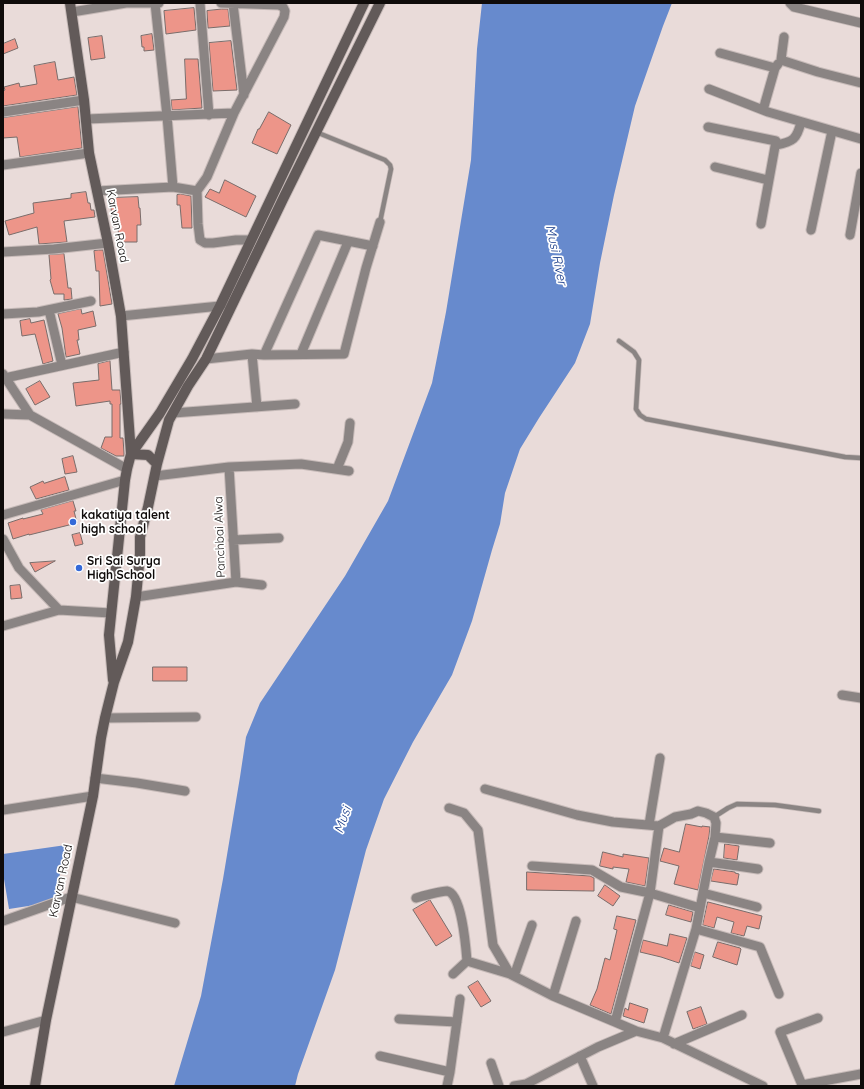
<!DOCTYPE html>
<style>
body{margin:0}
#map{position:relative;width:864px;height:1089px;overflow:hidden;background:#e9dbd9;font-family:Quicksand,sans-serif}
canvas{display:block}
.frame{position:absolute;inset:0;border:4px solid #0f0b0a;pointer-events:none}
</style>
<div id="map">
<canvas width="864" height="1089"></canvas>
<div class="frame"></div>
</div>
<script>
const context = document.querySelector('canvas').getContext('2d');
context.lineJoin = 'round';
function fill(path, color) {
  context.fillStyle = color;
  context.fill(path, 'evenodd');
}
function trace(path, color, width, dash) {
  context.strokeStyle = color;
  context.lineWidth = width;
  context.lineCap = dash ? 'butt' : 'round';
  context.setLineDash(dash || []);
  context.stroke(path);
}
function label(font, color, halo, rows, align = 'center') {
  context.font = font + ' Quicksand,sans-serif';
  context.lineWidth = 3.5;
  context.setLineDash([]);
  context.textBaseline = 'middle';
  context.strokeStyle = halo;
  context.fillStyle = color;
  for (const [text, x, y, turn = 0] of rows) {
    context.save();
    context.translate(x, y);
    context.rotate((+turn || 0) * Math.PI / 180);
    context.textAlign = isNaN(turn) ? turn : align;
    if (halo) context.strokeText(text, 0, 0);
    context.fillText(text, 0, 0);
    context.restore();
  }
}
const water = new Path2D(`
 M482,3h190l-9,23 -28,80 -21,89 -14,68 -10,61 -15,39 -36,55 -19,31 -15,44 -5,31 -8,26 -20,71 -20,54 -39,67 -29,57 -18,51 -31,120 -37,104 -3,12h-121l27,-90 22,-117 17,-102 6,-40 14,-34 85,-127 43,-75 44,-118 14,-71 25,-152 6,-111z
 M66,845l-12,57 -45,7 -6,-36v-19z`);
const building = new Path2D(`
 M194,8l2,22 -30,4 -2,-23z
 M222,9h6l2,17 -22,2 -1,-17z
 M152,34l2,16 -10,1v-4h-2l-1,-11z
 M102,36l3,22 -14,2 -3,-22z
 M15,39l3,9 -15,6v-10z
 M231,41l6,49 -24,1 -4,-48z
 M185,59h13l4,49 -30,2 -1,-10 15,-1z
 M55,62l3,18 16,-3 3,18 -74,11v-15l2,-1 -1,-3 15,-4 1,4 17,-3 -3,-18z
 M78,107l4,41 -62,9 -3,-20 -14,1v-20z
 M269,112l22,13 -14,29 -25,-11 6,-14h1z
 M225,180l31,16 -10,21 -41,-20 5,-8 9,4z
 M86,192l2,11h2l1,7h3l1,7 -31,4 3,21 -28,2 -2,-17 -28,8 -4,-14 29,-8 -1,-10 38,-5v-4z
 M181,194l10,2 1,32h-10l-2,-23h-3v-10z
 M138,197l1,11h1l1,17h-4v17h-18l-1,-15h-5l-3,-29z
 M99,250h4l9,54 -12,2 -1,-35h-3l-2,-20z
 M64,254l4,34h3l1,11 -8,1v-6h-10l-4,-14 1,-1 -2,-24z
 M81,309l1,5 11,-3 3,15 -18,4 1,10h-2l3,14 -14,3 -4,-29 -4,-14z
 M30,319l1,4 13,-3 9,41 -10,3 -8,-30 -13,2 -2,-15z
 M110,361l2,29h8l1,14h-1v34h3l1,15v3h-8l-15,-8 4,-11h7v-33h-2v-3l-34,5 -3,-23 26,-3 -1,-16z
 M40,381l10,16 -15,8 -9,-16z
 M73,456l4,16 -12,2 -3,-15z
 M65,477l4,13 -33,9 -6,-12 13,-6 1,2z
 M73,501l3,10h-2l3,12 -48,12v-1l-16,5 -5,-16 15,-5v1l20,-5 -2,-4z
 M80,533l3,11 -8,2 -3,-11z
 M55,561l-20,11 -5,-9z
 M20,585l2,13 -11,1 -1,-13z
 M153,667h34v14h-34z
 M686,824l16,3v-1l8,1 -1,9 -11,54 -24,-6 5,-18 -19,-5 4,-13 15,4z
 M725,844l14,2 -2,14 -13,-2z
 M603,852l20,5v-3l26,4 -4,28 -19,-4 3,-13 -16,-2v2l-13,-3z
 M714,869l21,3v1l4,1 -2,11 -26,-4z
 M527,872l63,4 4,2v13l-67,-1z
 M605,885l15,11 -7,10 -15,-10z
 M430,900l22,36 -16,10 -23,-36z
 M708,902l54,14 -3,13 -12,-3 -3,10 -13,-3 3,-11 -17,-5 -3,11 -11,-3z
 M669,905l24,7 -2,10 -25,-7z
 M617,916l19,4 -25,94 -21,-9 7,-16 8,-31 5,2 7,-30 -3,-1z
 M670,934l17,4 -8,25 -18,-6 -21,-5 3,-12 24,6z
 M718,942l22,6 1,1 -4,16 -24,-8z
 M695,952l9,3 -4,14 -9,-3z
 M478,981l13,20 -10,6 -13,-20z
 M630,1003l18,6 -4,14 -21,-7 2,-8 3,2z
 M701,1007l6,17 -14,5 -6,-17z`);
const lane = new Path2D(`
 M316,132l69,28 5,5 1,4 -11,53
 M619,341l15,11 5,8 -3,49 4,6 6,4 199,38 16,1
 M714,817l14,-9 9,-4 38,1 44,6`);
const street = new Path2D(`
 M155,3l12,113 6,71
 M200,3l9,112
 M790,3l4,4 67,16
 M233,4l11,91
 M72,12l54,-9h33
 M784,37l-3,23 37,12 43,11
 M720,53l55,15
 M709,89l59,23 93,27
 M763,110l12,-42 3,-4
 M3,112l81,-12
 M87,119l147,-6
 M708,127l68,14 -15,83
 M776,145c17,-3 21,-6 25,-23
 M3,165l86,-12
 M715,167l53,13
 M97,191l76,-4 24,4 10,-14 27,-64 50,-96 1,-6 -2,-4 -4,-2 -58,-2
 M197,191l1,33 2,16 5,3h8l23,-3h15
 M811,230l21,-99
 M850,235l11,-62
 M3,252l51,-3 54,-6
 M49,310l13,55
 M3,314l35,-2 53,-11
 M121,316l99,-10
 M252,354l12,1 54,-120 55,11
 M301,354l47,-112
 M264,355l80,-1 22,-86 14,-46
 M206,359l46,-5 5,53
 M3,374l27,41
 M5,378l119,-26
 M173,413l122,-9
 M3,414l27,1 97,54
 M229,467l72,-3 48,7
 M337,469l11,-27 2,-19
 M3,515l122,-35
 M3,539l16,29 40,42 52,3
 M233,540l46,-2
 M236,582l26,3
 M136,597l100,-15 -7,-115 -74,9
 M3,626l56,-16
 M842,695l19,3
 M105,718l91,-1
 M95,778l42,5 48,8
 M485,789l92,26 36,7 46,4 16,-9 16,-3 7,-3 8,2 8,4 2,6 -1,14 -6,25 -13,67 -33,109
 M449,808l15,5 14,17 15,115 17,29
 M3,810l90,-14
 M649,825l11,-67
 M715,837l55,6
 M709,862l49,7
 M532,866l60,4 29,17 29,6 50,15
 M703,893l54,14
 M416,898c6,-2 26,-7 31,-7 15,2 19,58 20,70l43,13 43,22 62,26 21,9 27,7 100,48
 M3,921l68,-24 104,26
 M696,929l64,18 19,47
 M453,974l14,-13
 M514,976l18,-51
 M553,996l23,-75
 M818,1018l-38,14 22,53 59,-11
 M399,1019l58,3
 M615,1022l35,-129 9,-67
 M3,1032l43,-12
 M674,1044l68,-29
 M380,1056l70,16
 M580,1056l13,30
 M491,1063l8,23
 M447,1086l3,-14 10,-73
 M514,1086l12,-2 72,-37 38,-16`);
const secondary = new Path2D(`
 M70,3l14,97 5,53 19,90 13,73 10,138 -4,15 -2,11 -16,155 4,45
 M131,454l29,-41 32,-54 28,-53 144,-303
 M131,454l17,1 9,9
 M35,1086l11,-66 47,-224 8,-58 4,-20 9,-36 14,-40 8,-45 4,-43v-17l8,-30 9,-43 12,-44 19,-34 18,-27 77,-160 97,-196`);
const markers = [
 [73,522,4,"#3469d8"],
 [79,568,4,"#3469d8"]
];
const streetNames = [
 ["Karvan Road",117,226,79],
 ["Panchbai Alwa",220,537,-92],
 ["Karvan Road",61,881,-78]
];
const poiNames = [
 ["kakatiya talent",81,515],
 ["high school",81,529],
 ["Sri Sai Surya",87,561],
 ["High School",87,575]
];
const waterNames = [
 ["Musi River",556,255,78],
 ["Musi",343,820,-71]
];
fill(water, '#678acd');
fill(building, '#ed9589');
trace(building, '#796c6a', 1);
trace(lane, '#c6bab8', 6);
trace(street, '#c6bab8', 11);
trace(secondary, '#c6bab8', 12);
trace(lane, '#8a8483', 4.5);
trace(street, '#8a8483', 9);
trace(secondary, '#625a59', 10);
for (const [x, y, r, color] of markers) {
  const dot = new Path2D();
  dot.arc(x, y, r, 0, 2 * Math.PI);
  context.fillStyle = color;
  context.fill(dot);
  trace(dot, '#fff', 1.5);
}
label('12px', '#0f0b0a', '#fff', streetNames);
label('bold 12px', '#0f0b0a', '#fff', poiNames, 'left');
label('italic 13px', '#133786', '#fff', waterNames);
</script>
